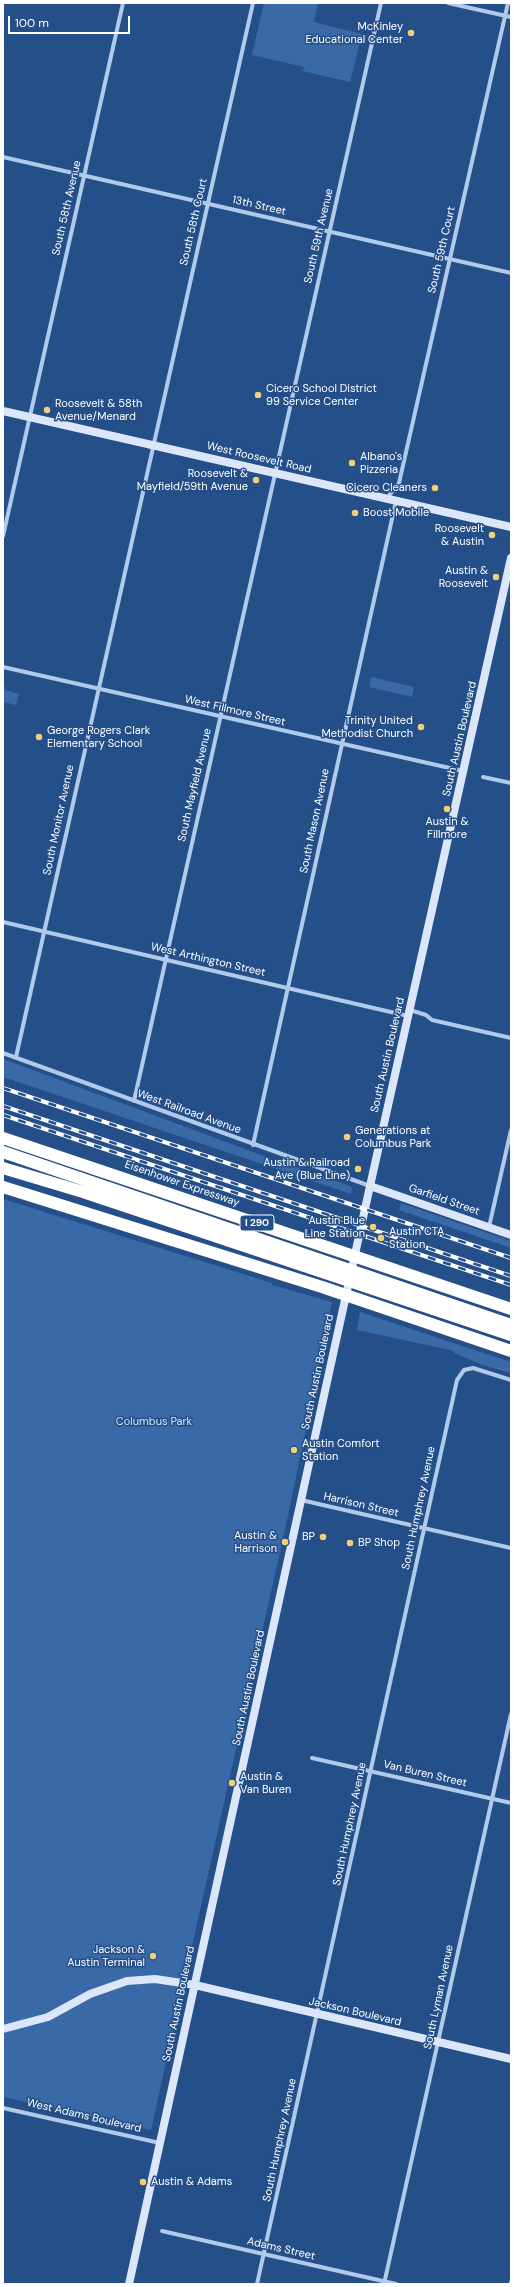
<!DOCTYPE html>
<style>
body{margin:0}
#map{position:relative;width:514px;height:2287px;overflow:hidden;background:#244f89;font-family:"DM Sans",sans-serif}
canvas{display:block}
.frame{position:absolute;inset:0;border:4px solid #fff;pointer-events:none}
.scale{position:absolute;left:8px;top:16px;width:122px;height:18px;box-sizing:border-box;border:2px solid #fff;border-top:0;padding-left:5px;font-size:12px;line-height:14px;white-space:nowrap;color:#fff;-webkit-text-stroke:3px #244f89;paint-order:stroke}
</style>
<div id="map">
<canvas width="514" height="2287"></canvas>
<div class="frame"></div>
<div class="scale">100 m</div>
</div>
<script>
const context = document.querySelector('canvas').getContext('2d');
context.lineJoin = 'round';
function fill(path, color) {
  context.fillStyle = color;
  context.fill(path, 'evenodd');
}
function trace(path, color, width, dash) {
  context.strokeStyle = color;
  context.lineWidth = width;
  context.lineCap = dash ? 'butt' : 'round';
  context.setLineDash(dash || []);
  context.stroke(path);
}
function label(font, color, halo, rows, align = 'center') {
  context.font = font + ' "DM Sans",sans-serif';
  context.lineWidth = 3;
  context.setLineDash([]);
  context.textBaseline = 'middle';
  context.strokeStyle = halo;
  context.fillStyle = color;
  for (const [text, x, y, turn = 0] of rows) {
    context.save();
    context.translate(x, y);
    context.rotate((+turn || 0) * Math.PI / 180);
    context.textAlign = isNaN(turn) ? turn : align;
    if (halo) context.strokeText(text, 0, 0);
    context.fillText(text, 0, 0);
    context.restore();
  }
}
const green = new Path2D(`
 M264,3h54l-4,19 48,12 -12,48 -47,-11 1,-4 -52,-12z
 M371,677l43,10 -2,10 -43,-10z
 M3,687h3l-1,3 14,4 -3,11 -13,-3z
 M3,1059l261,97 86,30 2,2 -1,6 -348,-117z
 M3,1199l269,84v2l60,17 -44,214 -137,614 -148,-33z
 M401,1203l110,38v7l-112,-38z
 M360,1312l151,50v11l-29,-8 -28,-12v-2l-97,-21z`);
const street = new Path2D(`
 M448,3l63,14
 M3,157l508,116
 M387,498l12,-15 109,-480
 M3,536l120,-533
 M3,667l460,104
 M483,777l28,6
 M3,922l405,94
 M410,1010l16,5 6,5 79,18
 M3,1053l367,133
 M16,1057l237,-1054
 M134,1101l247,-1098
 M253,1145l143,-644
 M489,1227l22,-97
 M301,1500l210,48
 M312,1758l199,45
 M3,2108l157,35
 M162,2231l234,53
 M257,2284l200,-904 7,-10 9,-2 38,12
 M384,2284l127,-570
 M511,2284v-2`);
const secondary = new Path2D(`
 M3,411l508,116
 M370,1186l141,49
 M3,2029l45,-12 42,-23 37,-13 28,-2 40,6 316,74
 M129,2284l241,-1098 141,-628`);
const highway = new Path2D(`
 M3,1138l508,171
 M3,1152l508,173
 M3,1168l80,24 428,143
 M3,1187l319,100 189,64`);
const rail = new Path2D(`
 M3,1088l508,170
 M3,1106l508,170
 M3,1115l508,170`);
const markers = [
 [411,33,4,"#f4d075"],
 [258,395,4,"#f4d075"],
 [47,410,4,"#f4d075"],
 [352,463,4,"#f4d075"],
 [256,480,4,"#f4d075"],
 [435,488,4,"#f4d075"],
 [355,513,4,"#f4d075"],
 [492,535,4,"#f4d075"],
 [496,577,4,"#f4d075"],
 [421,727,4,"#f4d075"],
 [39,737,4,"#f4d075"],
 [447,809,4,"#f4d075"],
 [347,1137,4,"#f4d075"],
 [358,1169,4,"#f4d075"],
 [373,1227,4,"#f4d075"],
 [381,1238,4,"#f4d075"],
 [294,1450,4,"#f4d075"],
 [323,1537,4,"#f4d075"],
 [285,1542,4,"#f4d075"],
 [350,1543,4,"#f4d075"],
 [232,1783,4,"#f4d075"],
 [153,1956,4,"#f4d075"],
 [143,2182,4,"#f4d075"]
];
const shields = [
 [257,1223,34]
];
const shieldNames = [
 ["I 290",257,1223]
];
const poiNames = [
 ["McKinley",403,27],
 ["Educational Center",403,40],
 ["Cicero School District",266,389,"left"],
 ["99 Service Center",266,402,"left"],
 ["Roosevelt & 58th",55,404,"left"],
 ["Avenue/Menard",55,417,"left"],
 ["Albano's",360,457,"left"],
 ["Pizzeria",360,470,"left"],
 ["Roosevelt &",248,474],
 ["Mayfield/59th Avenue",248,487],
 ["Cicero Cleaners",427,488],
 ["Boost Mobile",363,513,"left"],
 ["Roosevelt",484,529],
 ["& Austin",484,542],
 ["Austin &",488,571],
 ["Roosevelt",488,584],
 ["Trinity United",413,721],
 ["Methodist Church",413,734],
 ["George Rogers Clark",47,731,"left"],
 ["Elementary School",47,744,"left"],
 ["Austin &",447,822,"center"],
 ["Fillmore",447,835,"center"],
 ["Generations at",355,1131,"left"],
 ["Columbus Park",355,1144,"left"],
 ["Austin & Railroad",350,1163],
 ["Ave (Blue Line)",350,1176],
 ["Austin Blue",365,1221],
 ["Line Station",365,1234],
 ["Austin CTA",389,1232,"left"],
 ["Station",389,1245,"left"],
 ["Austin Comfort",302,1444,"left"],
 ["Station",302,1457,"left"],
 ["Austin &",277,1536],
 ["Harrison",277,1549],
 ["BP",315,1537],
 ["BP Shop",358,1543,"left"],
 ["Austin &",240,1777,"left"],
 ["Van Buren",240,1790,"left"],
 ["Jackson &",145,1950],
 ["Austin Terminal",145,1963],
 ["Austin & Adams",151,2182,"left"]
];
const streetNames = [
 ["13th Street",259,206,13],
 ["South 58th Avenue",67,208,-77],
 ["South 58th Court",194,222,-77],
 ["South 59th Avenue",319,236,-77],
 ["South 59th Court",442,250,-77],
 ["West Roosevelt Road",259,458,13],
 ["West Fillmore Street",235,711,13],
 ["South Austin Boulevard",460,739,-77],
 ["South Mayfield Avenue",195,785,-77],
 ["South Monitor Avenue",59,820,-78],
 ["South Mason Avenue",315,821,-78],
 ["West Arthington Street",208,960,13],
 ["South Austin Boulevard",388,1055,-77],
 ["West Railroad Avenue",189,1112,20],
 ["Eisenhower Expressway",182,1184,19],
 ["Garfield Street",444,1200,19],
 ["South Austin Boulevard",318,1372,-78],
 ["Harrison Street",361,1505,13],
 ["South Humphrey Avenue",419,1508,-78],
 ["South Austin Boulevard",249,1688,-78],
 ["Van Buren Street",425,1774,13],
 ["South Humphrey Avenue",350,1824,-78],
 ["South Lyman Avenue",439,1997,-78],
 ["South Austin Boulevard",179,2004,-78],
 ["Jackson Boulevard",355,2012,13],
 ["West Adams Boulevard",84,2116,13],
 ["South Humphrey Avenue",280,2140,-78],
 ["Adams Street",281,2249,13]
];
const parkNames = [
 ["Columbus Park",154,1422]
];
fill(green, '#3969a6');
trace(street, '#b1caea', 4);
trace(secondary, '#dbe7f8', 8);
trace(highway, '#fff', 12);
trace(rail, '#fff', 4);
trace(rail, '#244f89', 2.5, [8]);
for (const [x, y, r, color] of markers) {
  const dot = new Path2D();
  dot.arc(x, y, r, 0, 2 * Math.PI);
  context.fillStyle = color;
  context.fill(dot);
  trace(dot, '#244f89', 1.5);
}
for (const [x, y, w] of shields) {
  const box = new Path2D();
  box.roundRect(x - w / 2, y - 8, w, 16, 3);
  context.fillStyle = '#244f89';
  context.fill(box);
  trace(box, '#fff', 1);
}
label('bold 10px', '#fff', null, shieldNames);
label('11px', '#fff', '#244f89', poiNames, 'right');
label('11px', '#fff', '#244f89', streetNames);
label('11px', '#d5e4f7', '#244f89', parkNames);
</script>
